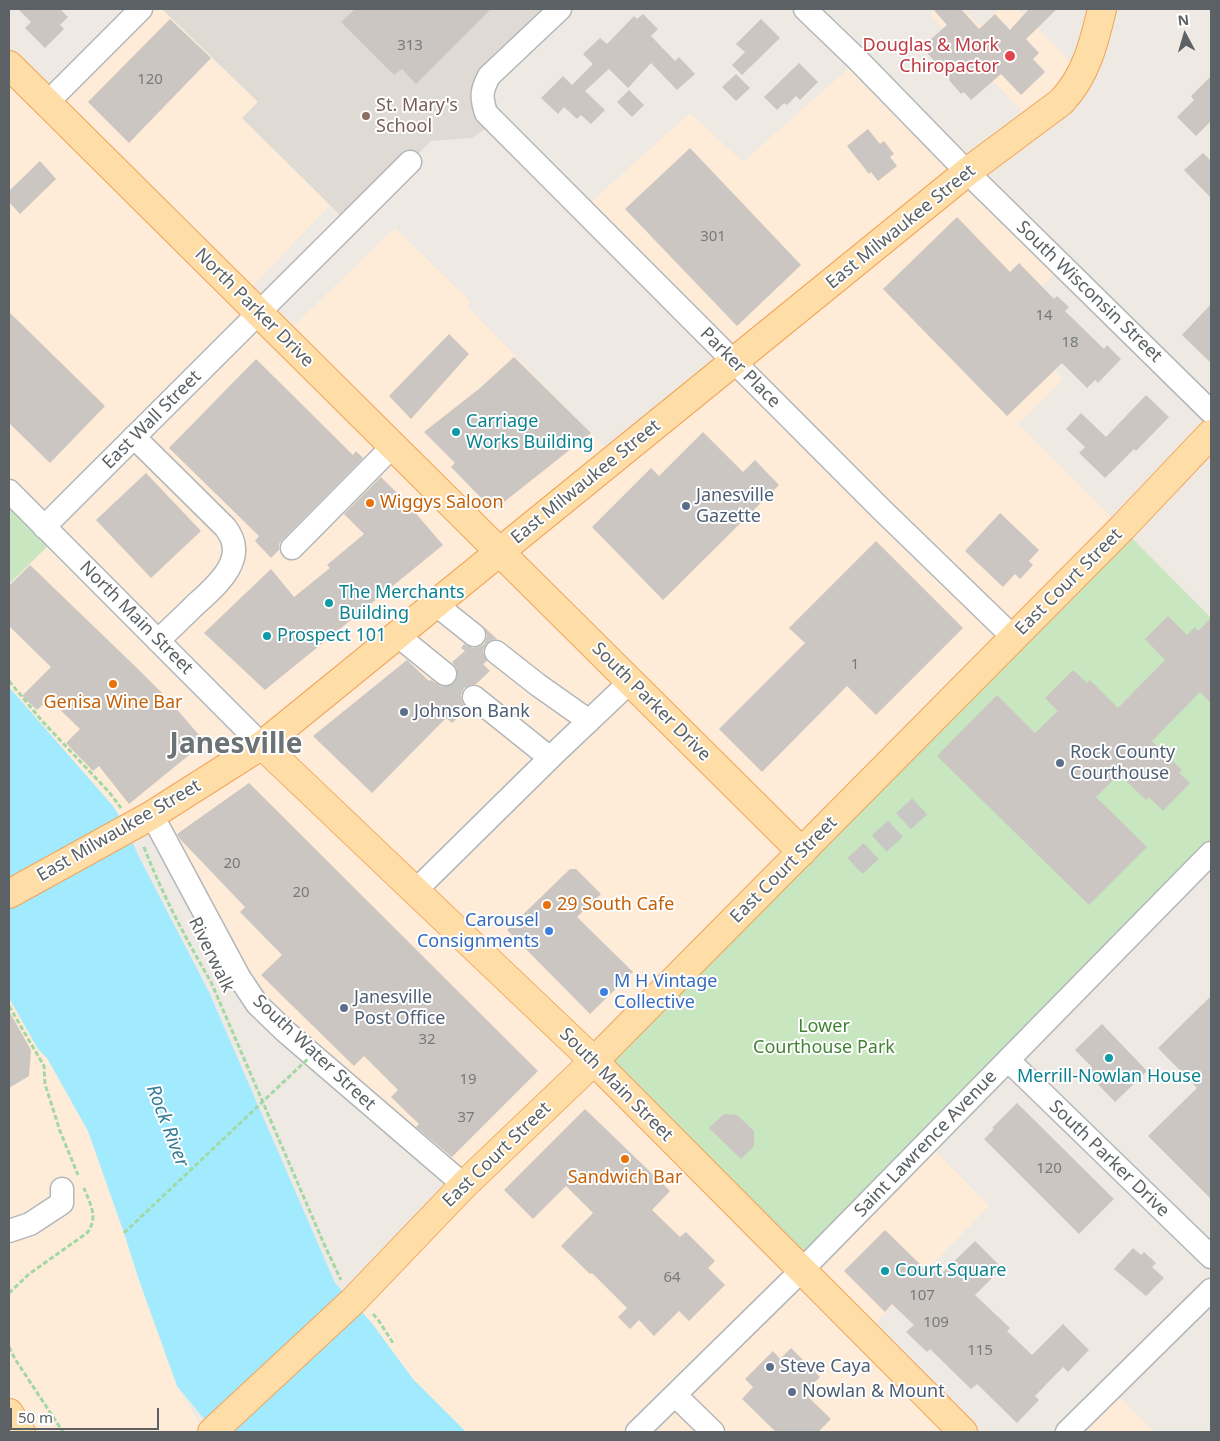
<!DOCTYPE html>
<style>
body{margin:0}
#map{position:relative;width:1220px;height:1441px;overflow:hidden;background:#eee9e3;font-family:"Noto Sans",sans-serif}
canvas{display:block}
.frame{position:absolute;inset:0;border:10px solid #5b6164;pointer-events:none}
.north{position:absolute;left:1160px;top:10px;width:50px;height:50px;-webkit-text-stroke:4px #fff;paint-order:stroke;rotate:354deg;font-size:14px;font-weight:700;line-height:20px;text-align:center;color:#5b6164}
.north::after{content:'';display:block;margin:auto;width:18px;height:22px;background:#5b6164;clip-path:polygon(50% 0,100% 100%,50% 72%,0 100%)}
.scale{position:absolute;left:10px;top:1408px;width:149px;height:22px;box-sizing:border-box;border:2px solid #5b6164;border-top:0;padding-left:6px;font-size:15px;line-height:18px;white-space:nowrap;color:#5b6164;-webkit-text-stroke:4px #fff;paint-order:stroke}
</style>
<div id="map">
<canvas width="1220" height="1441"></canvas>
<div class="frame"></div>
<div class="north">N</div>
<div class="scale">50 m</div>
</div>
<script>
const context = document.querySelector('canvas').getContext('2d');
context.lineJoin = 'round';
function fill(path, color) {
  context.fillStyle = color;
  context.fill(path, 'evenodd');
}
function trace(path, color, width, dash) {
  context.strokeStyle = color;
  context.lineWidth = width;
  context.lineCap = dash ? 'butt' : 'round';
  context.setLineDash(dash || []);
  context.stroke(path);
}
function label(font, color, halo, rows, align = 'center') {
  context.font = font + ' "Noto Sans",sans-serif';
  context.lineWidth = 4;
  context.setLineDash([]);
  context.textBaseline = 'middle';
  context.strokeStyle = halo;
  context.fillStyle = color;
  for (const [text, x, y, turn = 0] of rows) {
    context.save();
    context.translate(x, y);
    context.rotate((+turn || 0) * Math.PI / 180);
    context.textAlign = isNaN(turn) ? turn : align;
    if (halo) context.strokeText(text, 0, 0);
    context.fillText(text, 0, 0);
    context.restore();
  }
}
const commercial = new Path2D(`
 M141,9h21l96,93 -16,16 88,87 -87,91 40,40 112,-108 76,74 -4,4 148,152 119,-96 -152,-152 108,-97 53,49 115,-102 204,206 -55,55 56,58 -45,45 104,104 -195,614 62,64 -124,128 98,98h-497l-53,-53 -42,-57 -18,-21 111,-115 -178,-154 -134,-217 -25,14 -14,-23 -104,-119v-622l38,38z
 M936,9h28l16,17 20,-17h18l64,64 -49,50 -103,-108z
 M9,998l29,51 9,9 41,73 36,102 15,47 38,106 27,46h-183l-12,-19z
 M1111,1389l43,43h-87z`);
const education = new Path2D(`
 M162,9h398l-70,67 5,46 -23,16 -41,3 -82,83 -107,-106 16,-16z`);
const green = new Path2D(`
 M9,502l47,36 -47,46z
 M1122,528l89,90v235l-410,418 -207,-210z`);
const water = new Path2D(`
 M9,687l104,119 11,17 14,32 71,137 126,291 36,39 42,57 53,53h-251l-38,-46 -38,-106 -15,-47 -36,-102 -41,-73 -9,-9 -29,-51z`);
const building = new Path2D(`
 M18,9h42l8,8 -8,8 4,4 -19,19 -20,-20 6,-6z
 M355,9h136l-75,75 -14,-15 -8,6 -53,-53z
 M933,9h28l18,20 16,-15 15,16 19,-21h28l-31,30 13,14 -6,6 12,13 -24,23 -20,-21 -30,26 -7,-8 -3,2 -12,-14 1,-1 -28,-32 25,-22z
 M643,14l15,15 -7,7 24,25 4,-4 16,17 -18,16 -26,-27 -23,25 -19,-19 -24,22 20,19 -14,14 -10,-9 -4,4 -13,-12 -6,7 -17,-16 22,-22 9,9 21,-21 -10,-10 17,-16 7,6 27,-28 3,3z
 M170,19l41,39 -82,85 -41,-41z
 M761,19l19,19 -38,37 -10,-10 13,-13 -9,-8z
 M799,63l19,19 -18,18 -4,-4 -9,9 -3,-2 -7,7 -13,-13z
 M736,74l14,14 -14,13 -14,-14z
 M1211,76v45l-15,15 -19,-19 17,-17 -3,-4z
 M629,90l15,15 -12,12 -15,-15z
 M868,129l12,15 4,-3 10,13 -4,3 7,9 -19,15 -7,-9 -2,2 -22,-28z
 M690,148l111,117 -64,61 -112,-117z
 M1203,153l8,8v37l-27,-28z
 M40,161l16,18 -36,35 -11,-12v-11z
 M957,217l53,55 9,-9 35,36 3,-3 12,11 -4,4 39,38 3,-4 14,14 -23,24 -3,-3 -8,8 -25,-25 -55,53 -124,-127z
 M1211,304v59l-29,-28z
 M9,312l96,94 -55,57 -41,-40z
 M449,334l20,20 -58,65 -22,-23z
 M514,357l77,76 -92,73 -11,-1 -37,-38 4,-4 -31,-31 56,-44z
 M256,359l97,96 3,-4 7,7 -80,81 -4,5v6l-8,8 -16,-17 4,-5 -90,-88z
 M1146,395l23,22 -33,34 -2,-2 -29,29 -26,-25 6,-6 -19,-18 15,-16 25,24z
 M703,432l40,40 12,-12 24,25 -116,115 -71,-73 59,-59 8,8z
 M146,473l55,58 -50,47 -55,-58z
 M381,477l25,25 37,43 -178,145 -61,-57 67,-64 23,28 36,-29 -3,-3 37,-31 -20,-20z
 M1000,513l39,37 -10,11 4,4 -13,14 -5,-5 -12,13 -38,-36z
 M876,541l87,87 -87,87 -29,-29 -85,86 -43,-43 86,-86 -16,-15z
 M30,565l110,106 28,28 37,43 -76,62 -30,-38 -6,5 -27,-28 14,-14 -31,-30 -12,11 -15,-14 29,-29 -42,-41v-40z
 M1168,616l19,19 8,-8 3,4 13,-13v85l-11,-11 -48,49 30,29 -3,3 11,10 -27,28 -14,-14 -3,3 -27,-26 -23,23 51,50 -58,58 -152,-149 60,-61 38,38 23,-22 -13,-13 28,-28 14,13 3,-3 28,28 47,-48 -20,-21z
 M484,627l13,12 -6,1 -5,4 -3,6 1,6 3,5 -4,3 7,7 -14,13 -6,1 -6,3 -3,7 1,7 5,7 -15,14 -6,-5 -74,75 -59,-57 94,-76 22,21 2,-1 11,7 8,-1 5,-4 3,-6 -1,-7 -5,-7 13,-11 -4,-3 3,-4 9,4 6,-1 5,-3 3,-8z
 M249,783l289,288 -86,86 -36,-30 3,-3 -28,-27 7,-7 -34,-34 -10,10 -93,-91 21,-20 -42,-43 5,-5 -65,-68 -3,-5z
 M570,869h6l25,25 -24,23 56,55 -43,42 -83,-84z
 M1211,996v203l-63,-63 49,-48 -39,-40z
 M9,1011l22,39 -2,26 -20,12z
 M1102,1024l45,47 -32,31 -29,-30 6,-5 -17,-17z
 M1017,1103l97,96 -35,35 -95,-95 10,-10 -2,-1z
 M585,1109l85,82 -18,19 28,27 6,-5 29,29 -7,7 17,17 -36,36 -10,-10 -25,25 -15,-16 -9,9 -12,-12 9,-9 -35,-35 -2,1 -29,-28 32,-33 -27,-27 -33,33 -29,-29z
 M724,1114l13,1 17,16v15l-13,13 -32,-31z
 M885,1230l42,41 3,-3 9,8 36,-35 27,27 -27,27 35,33 -3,3 25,24 31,-31 26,26 -21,22 -5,-5 -28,29 4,4 -22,23 -40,-39 -6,5 -41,-40 -3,3 -21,-20 8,-7 -22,-21 -7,8 -41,-41z
 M1133,1248l8,7 3,-3 12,11 -4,4 12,11 -18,18 -32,-27z
 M791,1348l29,29 -16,16 27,26 -13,13h-42l-34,-33 11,-12 -8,-8 28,-28 7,8z`);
const minorTunnel = new Path2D(`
 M445,674l29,23
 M855,866l65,-60`);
const path = new Path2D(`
 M9,681l34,41 66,70 12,16
 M144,847c18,47 42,92 67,135l113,262 17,36
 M9,1006l35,60 1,18 15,47 18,44
 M9,1293l20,-19 58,-41c12,-16 3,-29 -3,-45
 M373,1314l6,7 14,22
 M9,1347l6,12 48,73`);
const minor = new Path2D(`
 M560,9l-71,67c-8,15 -8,21 -3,37l395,396 133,129
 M805,9l53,51 109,112 244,240
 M47,103l94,-94
 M134,437l91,90c25,31 -8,58 -30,78 -12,12 -25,24 -37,36
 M9,491l253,254
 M44,527l366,-365
 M292,548l101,-102
 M435,604l39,31
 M397,635l48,39
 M496,652l42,33 51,36
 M474,697l76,61
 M152,815l87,162 18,27 29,28 178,153
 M415,891l140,-138 76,-72
 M1008,1060l203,197
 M9,1231l21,-7 32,-21v-14
 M676,1396l37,36
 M637,1432l164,-161 410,-418
 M1067,1432l144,-142`);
const major = new Path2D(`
 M9,65l793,787
 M262,745l332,316 369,371
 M9,894l143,-79 110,-70 705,-573 94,-70c25,-26 33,-59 41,-93
 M9,1413l12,19
 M212,1432l141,-131 111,-116 130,-124 528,-533 89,-94`);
const pathBridge = new Path2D(`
 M124,1233l188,-178`);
const markers = [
 [1010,56,6,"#e0444e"],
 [366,116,5,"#8d6e63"],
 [456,432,5,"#0f9aa8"],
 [370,503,5,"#e8710a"],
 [686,506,5,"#5c6f8a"],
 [329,603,5,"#0f9aa8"],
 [267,636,5,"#0f9aa8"],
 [113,684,5,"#e8710a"],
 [404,712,5,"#5c6f8a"],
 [1060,763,5,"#5c6f8a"],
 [547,905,5,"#e8710a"],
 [549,931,5,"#3f7fe0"],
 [604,992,5,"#3f7fe0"],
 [344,1008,5,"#5c6f8a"],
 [1109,1058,5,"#0f9aa8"],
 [625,1159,5,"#e8710a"],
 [885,1271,5,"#0f9aa8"],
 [770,1367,5,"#5c6f8a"],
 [792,1392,5,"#5c6f8a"]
];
const numberNames = [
 ["313",410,46],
 ["120",150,80],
 ["301",713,237],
 ["14",1044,316],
 ["18",1070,343],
 ["1",855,665],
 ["20",232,864],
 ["20",301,893],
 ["32",427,1040],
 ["19",468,1080],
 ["37",466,1118],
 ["120",1049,1169],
 ["64",672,1278],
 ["107",922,1296],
 ["109",936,1323],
 ["115",980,1351]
];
const healthNames = [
 ["Douglas & Mork",999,46],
 ["Chiropactor",999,67]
];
const educationNames = [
 ["St. Mary's",376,106],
 ["School",376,127]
];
const streetNames = [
 ["East Milwaukee Street",901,227,-39],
 ["South Wisconsin Street",1089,292,44],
 ["North Parker Drive",254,308,45],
 ["Parker Place",740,368,45],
 ["East Wall Street",152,420,-45],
 ["East Milwaukee Street",586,482,-39],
 ["East Court Street",1069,582,-45],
 ["North Main Street",136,618,45],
 ["South Parker Drive",651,702,45],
 ["East Milwaukee Street",119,831,-30],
 ["East Court Street",784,870,-45],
 ["Riverwalk",211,955,64],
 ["South Water Street",314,1053,43],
 ["South Main Street",616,1085,45],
 ["Saint Lawrence Avenue",926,1144,-46],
 ["East Court Street",497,1155,-44],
 ["South Parker Drive",1109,1159,44]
];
const cultureNames = [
 ["Carriage",466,422],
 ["Works Building",466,443],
 ["The Merchants",339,593],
 ["Building",339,614],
 ["Prospect 101",277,636],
 ["Merrill-Nowlan House",1109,1077,"center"],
 ["Court Square",895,1271]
];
const serviceNames = [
 ["Janesville",696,496],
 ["Gazette",696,517],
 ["Johnson Bank",414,712],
 ["Rock County",1070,753],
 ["Courthouse",1070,774],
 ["Janesville",354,998],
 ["Post Office",354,1019],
 ["Steve Caya",780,1367],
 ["Nowlan & Mount",802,1392]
];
const foodNames = [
 ["Wiggys Saloon",380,503],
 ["Genisa Wine Bar",113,703,"center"],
 ["29 South Cafe",557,905],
 ["Sandwich Bar",625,1178,"center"]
];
const shopNames = [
 ["Carousel",539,921],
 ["Consignments",539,942],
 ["M H Vintage",614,982,"left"],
 ["Collective",614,1003,"left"]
];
const parkNames = [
 ["Lower",824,1027],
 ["Courthouse Park",824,1048]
];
const waterNames = [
 ["Rock River",167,1126,69]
];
const townNames = [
 ["Janesville",236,745]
];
fill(commercial, '#feecd8');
fill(education, '#e0dad4');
fill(green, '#c8e6bf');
fill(water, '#a2ebff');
fill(building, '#cbc6c2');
trace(minorTunnel, '#c9c7c3', 22, [22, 11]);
trace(minor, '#b3b7ba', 25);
trace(major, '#f2a458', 30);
trace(path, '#a2d8a4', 3, [5, 2.5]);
trace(minor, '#fff', 22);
trace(major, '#ffdda7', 28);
trace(pathBridge, '#a2d8a4', 3, [5, 2.5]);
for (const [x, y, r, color] of markers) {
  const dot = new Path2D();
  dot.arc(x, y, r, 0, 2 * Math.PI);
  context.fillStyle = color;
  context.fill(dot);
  trace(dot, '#fff', 2);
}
label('15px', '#777a7c', null, numberNames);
label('18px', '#be3a42', '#fff', healthNames, 'right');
label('18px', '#785e54', '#fff', educationNames, 'left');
label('18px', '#5b6164', '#fff', streetNames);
label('18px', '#0d838f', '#fff', cultureNames, 'left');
label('18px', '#4e5e75', '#fff', serviceNames, 'left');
label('18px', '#c56008', '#fff', foodNames, 'left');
label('18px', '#366cbe', '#fff', shopNames, 'right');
label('18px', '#418333', '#fff', parkNames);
label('italic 19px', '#367c97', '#fff', waterNames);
label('bold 28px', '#6c7376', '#fff', townNames);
</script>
